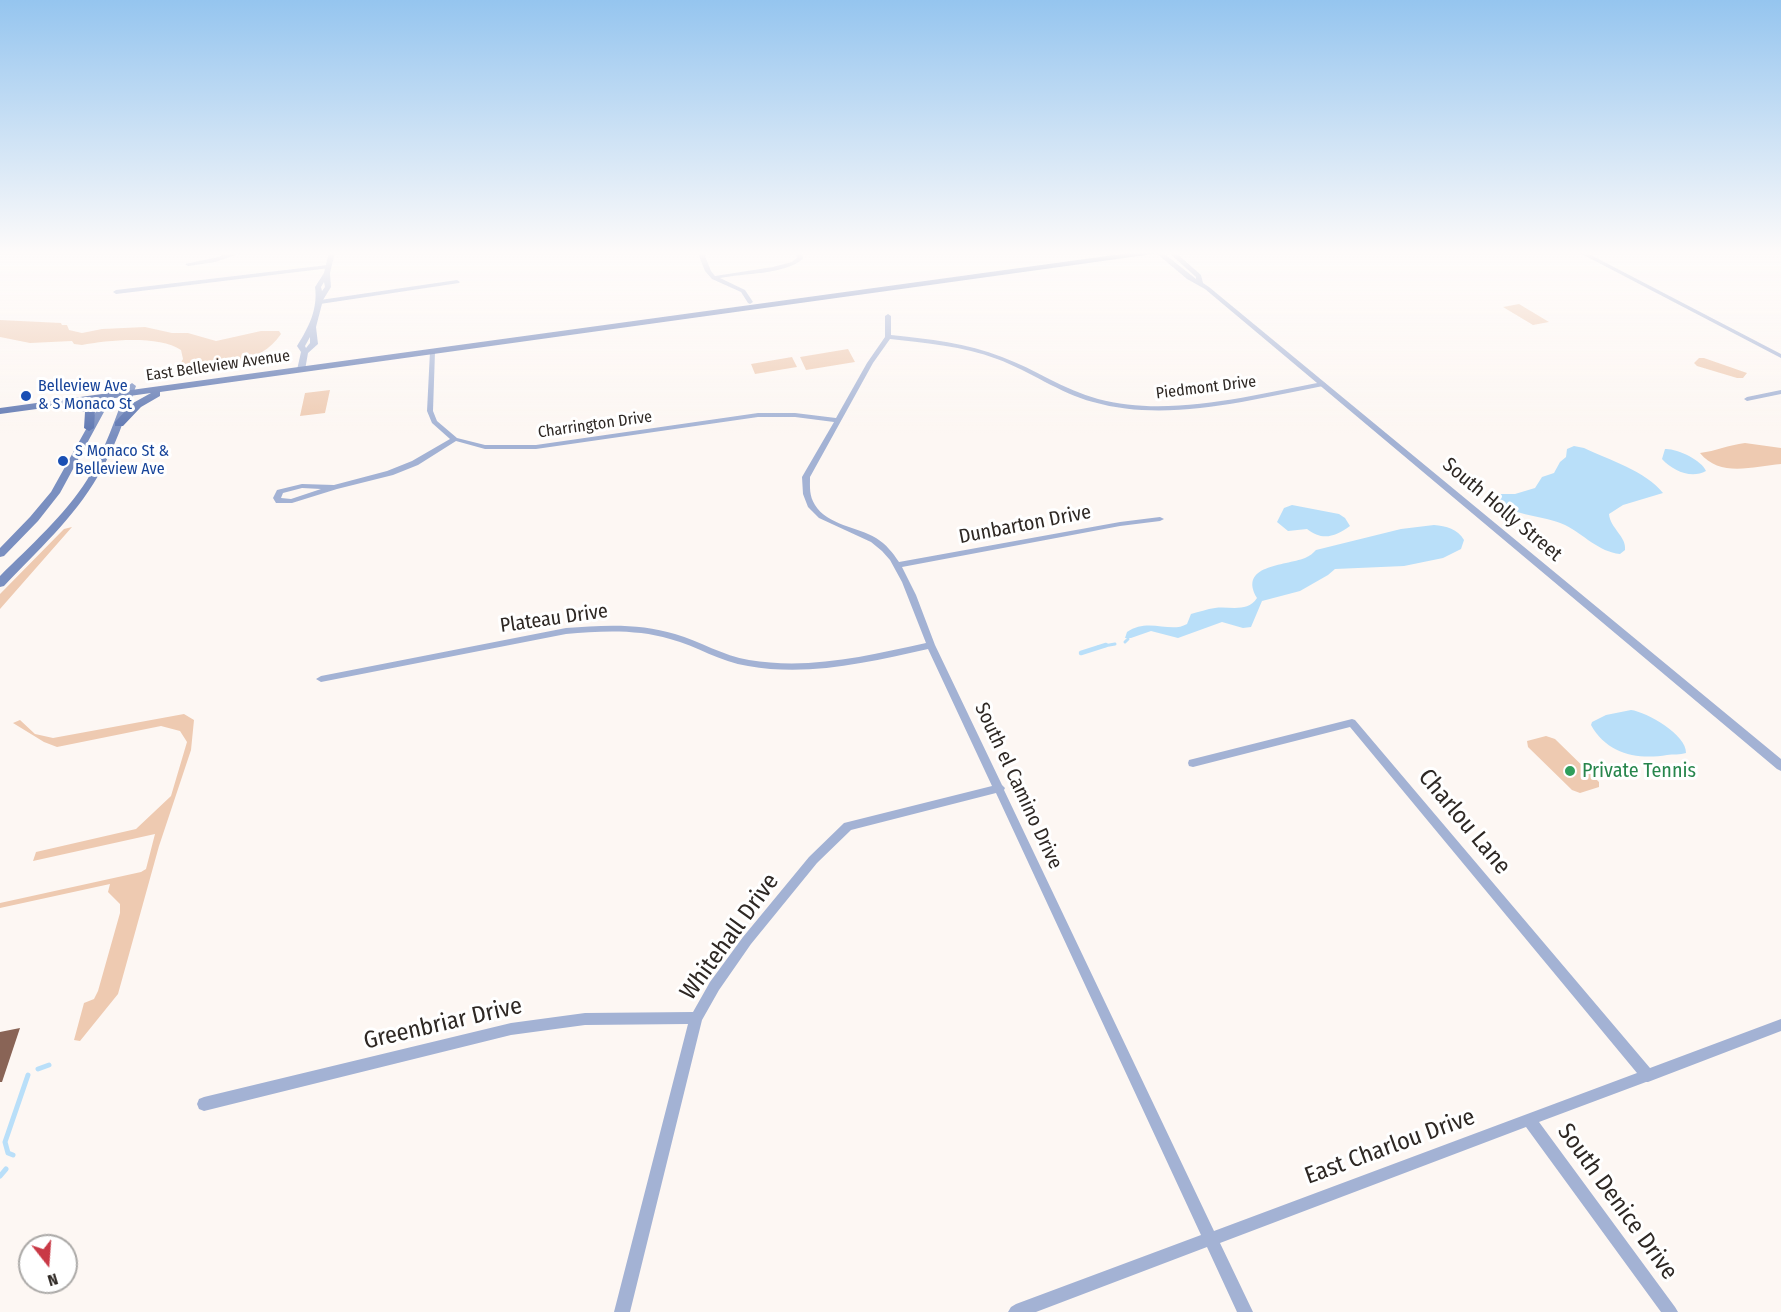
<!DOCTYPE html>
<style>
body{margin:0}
#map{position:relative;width:1781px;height:1312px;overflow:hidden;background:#fdf7f3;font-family:"Fira Sans Condensed",sans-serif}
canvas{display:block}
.north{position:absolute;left:18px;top:1234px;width:60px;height:60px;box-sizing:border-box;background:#fff;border:2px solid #aba9a7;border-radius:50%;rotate:163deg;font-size:16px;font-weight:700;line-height:24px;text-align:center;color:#2e2824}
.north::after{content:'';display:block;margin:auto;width:21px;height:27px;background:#c93946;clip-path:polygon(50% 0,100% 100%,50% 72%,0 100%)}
</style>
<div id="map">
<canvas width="1781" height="1312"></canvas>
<div class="north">N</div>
</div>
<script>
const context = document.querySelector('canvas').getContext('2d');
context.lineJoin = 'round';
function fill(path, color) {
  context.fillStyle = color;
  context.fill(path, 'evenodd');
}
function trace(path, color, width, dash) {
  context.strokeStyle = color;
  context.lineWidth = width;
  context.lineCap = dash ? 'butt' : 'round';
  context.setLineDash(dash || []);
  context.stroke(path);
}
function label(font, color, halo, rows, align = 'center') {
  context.font = font + ' "Fira Sans Condensed",sans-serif';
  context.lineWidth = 6;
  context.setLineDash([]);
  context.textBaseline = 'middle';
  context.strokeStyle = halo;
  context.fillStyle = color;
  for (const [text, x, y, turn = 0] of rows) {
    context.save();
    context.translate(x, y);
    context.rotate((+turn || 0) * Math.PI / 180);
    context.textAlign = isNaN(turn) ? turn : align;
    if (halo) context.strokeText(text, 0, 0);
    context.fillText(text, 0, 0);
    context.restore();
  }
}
const green = new Path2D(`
 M1519,304l30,18 -16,3 -30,-18z
 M0,320l61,3 1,2h5l2,5 13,3 20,-4 43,-2 27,6h16l28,8 45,-10h18l2,3c-21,31 -61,31 -95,35l-7,-3 4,-7 -2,-9c-22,-15 -73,-10 -99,-5l-8,-1 -2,-3 -42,2 -30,-6z
 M848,349l7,13 -49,8 -6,-13z
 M792,357l5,10 -42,7 -4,-10z
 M1699,358h5l43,15 -4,5h-6l-40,-12 -3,-3z
 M330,390l-5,23 -25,3 5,-23z
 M1745,443l36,5v16c-27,2 -61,14 -81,-11 16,-2 28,-8 45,-10z
 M72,527l-72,82v-15l64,-65z
 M184,714l10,6 -3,30 -32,96 -41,148 -38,47 -6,-1 10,-37 10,-4 4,-8 22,-78v-9l-12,-12 2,-8 -110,24v-5l141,-31 5,-3 9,-35 -122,27 3,-9 100,-23 35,-33 16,-54 -7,-11 -19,-5 -104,21 -13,-5 -31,-19 7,-3 15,14 18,4z
 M1546,736l9,3 44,43v5l-19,6 -8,-3 -44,-43 -1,-6z`);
const water = new Path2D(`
 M1574,446l10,2c25,12 62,23 79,45l-40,12 -14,9c1,14 18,23 16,36l-5,4c-21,-2 -37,-20 -55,-29 -21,-10 -50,-8 -68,-24l2,-7h16l20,-6 7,-11 12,-4 6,-11 6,-5 1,-8z
 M1665,449c11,-1 37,11 41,22 -15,8 -33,0 -44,-12z
 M1292,505l47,9 6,4 5,8c-15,11 -28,15 -43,3l-19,2 -11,-9 7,-14z
 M1434,525c12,1 24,4 30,15l-3,9 -18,9 -39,8 -69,3 -7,6 -28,16 -38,10 -11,26 -8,1 -21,-6 -44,16 -27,-7 -20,7h-6l2,-6c22,-15 43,2 60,-8l4,-10c8,-2 16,-5 24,-6 15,-2 32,5 42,-10 -19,-33 27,-32 48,-40 5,-2 8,-5 11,-8l85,-21z
 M1631,710c16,2 56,25 55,43 -6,2 -13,1 -19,2 -29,5 -60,-1 -76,-30l1,-3 14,-7z`);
const streamFar2 = new Path2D(`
 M1125,642l3,-3
 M1098,647l17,-3`);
const streamFar1 = new Path2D(`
 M1081,653l25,-8`);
const stream = new Path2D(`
 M38,1069l11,-4
 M13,1155l-5,-2 -3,-11 23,-67
 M0,1176l6,-7`);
const building = new Path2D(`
 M20,1028l-18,54h-2v-50z`);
const minor = new Path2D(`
 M236,252h8l-29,10 -27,4 -3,-2 29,-6z
 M702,252h6l-3,4 6,15 4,5 58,-9 19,-5 5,-4 -1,-6h6l1,7c-20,16 -59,14 -83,19l25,12 8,12 -3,2 -2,-1 -7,-11 -29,-13 -7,-8 -6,-15z
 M1472,252h10l-10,2z
 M1578,252h7l196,102v4z
 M328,265l2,1v2l-214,26 -3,-2 3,-2z
 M457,280l3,2 -1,1 -139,21 -3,-2 3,-2z
 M888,314l3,2v19c38,4 76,8 111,22 33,12 62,33 96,42 71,19 154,-4 225,-17l3,2 -3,2c-74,14 -156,37 -230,16 -34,-9 -63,-31 -96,-43 -34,-13 -71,-16 -107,-20l-17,24 -63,114c0,10 -1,19 5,28 12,20 43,22 61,33 10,6 17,15 23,24l221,-40 40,-5 4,2 -4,2 -40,5 -218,41 14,28 19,50 67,140 3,3 -1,2 210,441 423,-158 -287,-346 -157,40 -4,-1 -1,-3 1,-3 4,-1 159,-40 3,1 295,348 131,-49v12l-133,51h-2l-107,40 136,185 3,5h-17l-135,-185 -306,116 33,69h-16l-30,-65 -171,65h-28l3,-5 5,-3 185,-69 -205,-442 -145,37 -34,33 -66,81 -32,46 -17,30 -72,292h-16l74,-288 -103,1 -74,10 -307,76 -5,-2 -2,-5 2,-5 5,-2 307,-74 74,-10 108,-1 17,-30 33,-45 66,-80 35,-34 148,-37 -64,-137c-59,13 -119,28 -180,17 -28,-4 -51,-20 -78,-27 -34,-10 -69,-8 -104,-5l-245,48 -5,-3 5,-3 245,-48c37,-3 74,-5 109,6 25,7 48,22 74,26 60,10 118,-4 177,-17l-24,-61 -12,-22 -8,-9 -11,-9 -52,-24 -11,-11 -5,-13 -1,-17 32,-55 -39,-5h-37l-222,32h-51l-29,-8 -38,24 -25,10 -56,14 -45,14h-16l-3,-5 4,-8 25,-6 32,1 53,-14 25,-10 38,-22 -18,-16 -5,-12 3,-60 5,1 -2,59 4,10 20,17 28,7h51l222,-32h37l41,5 31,-55 18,-26v-21zM302,488l19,1 -30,10 -10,-1 2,-5z
 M1781,390v4l-34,7 -3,-2 3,-2z`);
const tertiary = new Path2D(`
 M329,252h6l-5,21 1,14 -8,13 -7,27 2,17 -10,9 -3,17 -4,2 -4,-2 4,-18 -4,-6c12,-19 21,-37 18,-59l9,-14zM324,282l1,5 -3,4 -1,-4zM310,337v6l-4,5 -1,-2z
 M1155,252h7l34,27v-2l-28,-25h7l26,23 2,8 6,4 572,472v12l-4,-2 -572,-480 -18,-10z`);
const secondary = new Path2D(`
 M132,383l4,3c-11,31 -21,62 -38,90 -24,42 -61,75 -94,110l-4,1v-11c30,-30 64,-60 87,-96 18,-29 28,-62 41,-94z
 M113,385l4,3 -57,105 -22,28 -34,35 -4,1v-9l30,-31 21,-25 58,-104z`);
const primary = new Path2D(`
 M1136,252h21l-4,2 -993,138v4l-19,11 -18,19h-8v-4l18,-19 18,-10 -72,10 10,2 6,6 -1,17 -5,3 -5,-3 1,-16 -19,-7 -66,9v-6z`);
const markers = [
 [26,396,6,"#1a4fb4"],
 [63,461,6,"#1a4fb4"],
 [1570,771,6,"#2e9e5b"]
];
const farStreetnames = [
 ["East Belleview Avenue",218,366,-8],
 ["Piedmont Drive",1206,388,-7],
 ["Charrington Drive",595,425,-8]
];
const farTransitnames = [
 ["Belleview Ave",38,387],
 ["& S Monaco St",38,405],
 ["S Monaco St &",75,452],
 ["Belleview Ave",75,470]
];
const streetNames = [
 ["South Holly Street",1502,510,40],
 ["Dunbarton Drive",1025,525,-11],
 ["Plateau Drive",554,619,-8],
 ["South el Camino Drive",1018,786,65]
];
const leisureNames = [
 ["Private Tennis",1582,771]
];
const nearStreetnames = [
 ["Charlou Lane",1464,822,50],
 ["Whitehall Drive",730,937,-54],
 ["Greenbriar Drive",443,1024,-13],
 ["East Charlou Drive",1390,1147,-20],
 ["South Denice Drive",1617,1202,54]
];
fill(green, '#eecab1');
fill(water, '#b9dff9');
trace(streamFar2, '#b9dff9', 3);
trace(streamFar1, '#b9dff9', 4.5);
trace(stream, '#b9dff9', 5);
fill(building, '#896456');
fill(minor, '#a3b2d4');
fill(tertiary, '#a3b2d4');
fill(secondary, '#7a8fc0');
fill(primary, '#5d76b1');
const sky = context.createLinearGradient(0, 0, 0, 436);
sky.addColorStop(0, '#95c5ef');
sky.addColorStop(0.58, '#fefbfa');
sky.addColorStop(1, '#fefbfa00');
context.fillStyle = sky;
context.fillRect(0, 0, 1781, 436);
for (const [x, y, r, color] of markers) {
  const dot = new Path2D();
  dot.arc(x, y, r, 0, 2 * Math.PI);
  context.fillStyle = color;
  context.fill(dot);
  trace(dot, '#fff', 2);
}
label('16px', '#2e2824', '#fff', farStreetnames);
label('16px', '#164399', '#fff', farTransitnames, 'left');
label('20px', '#2e2824', '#fff', streetNames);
label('20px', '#27864d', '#fff', leisureNames, 'left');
label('24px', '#2e2824', '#fff', nearStreetnames);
</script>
